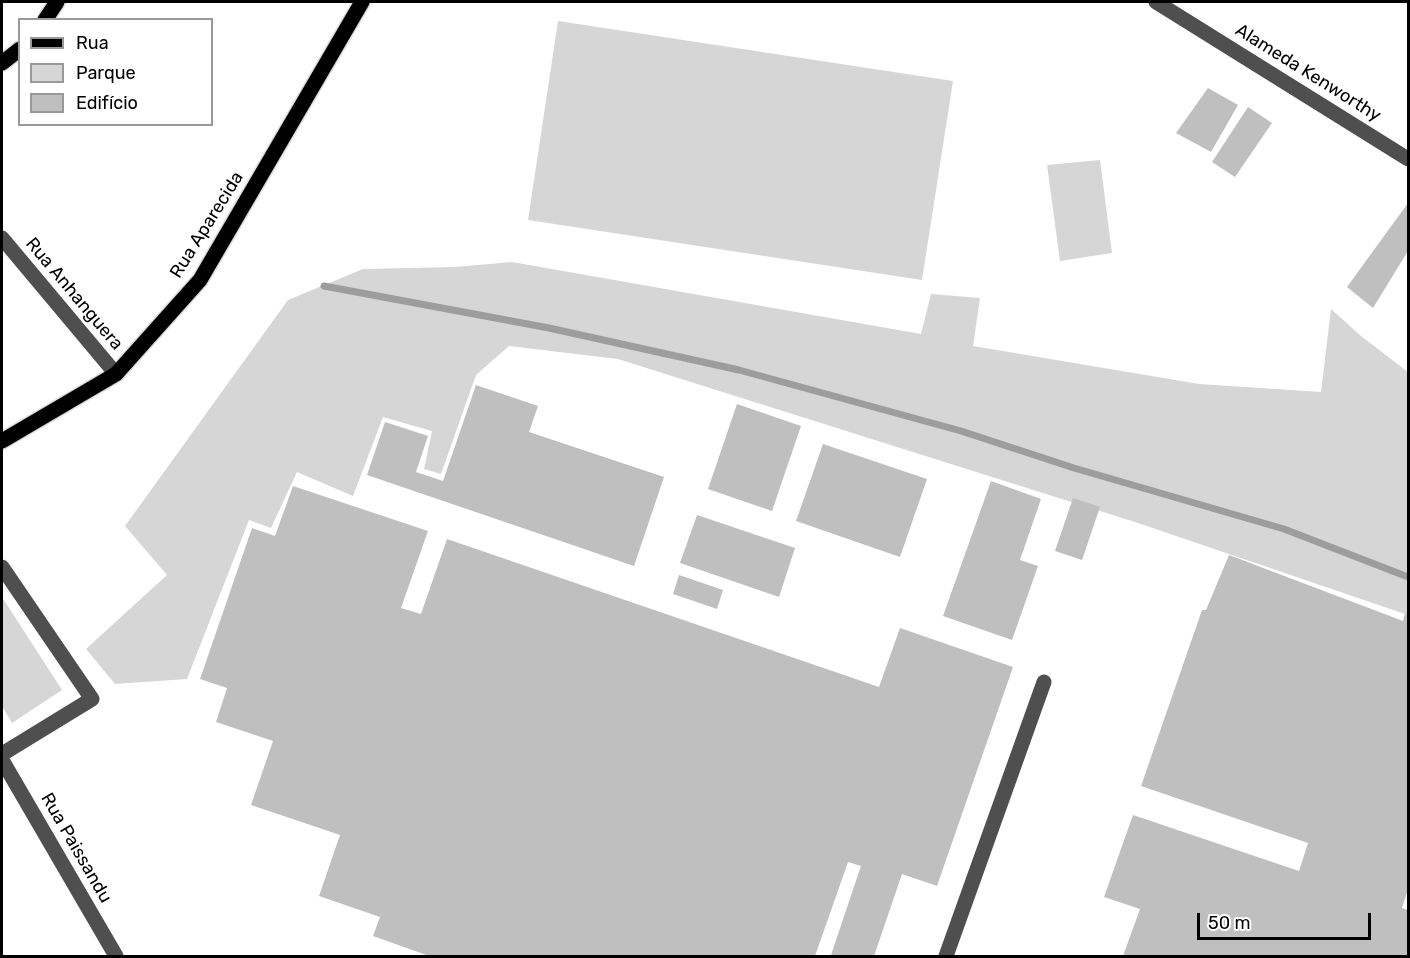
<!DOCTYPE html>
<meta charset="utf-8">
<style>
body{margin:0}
#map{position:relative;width:1410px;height:958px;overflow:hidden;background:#fff;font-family:Rubik,sans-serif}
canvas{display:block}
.frame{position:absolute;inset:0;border:3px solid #000;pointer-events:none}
.legend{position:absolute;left:18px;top:18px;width:195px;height:108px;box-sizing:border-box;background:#fff;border:2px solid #999;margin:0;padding:8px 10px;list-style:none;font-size:18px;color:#000}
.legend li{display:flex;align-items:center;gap:12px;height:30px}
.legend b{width:30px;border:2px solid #999}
.scale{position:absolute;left:1197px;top:913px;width:174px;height:27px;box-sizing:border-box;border:3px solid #000;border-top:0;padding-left:8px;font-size:18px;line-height:21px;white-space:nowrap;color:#000;-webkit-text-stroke:4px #fff;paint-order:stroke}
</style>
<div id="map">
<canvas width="1410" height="958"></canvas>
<div class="frame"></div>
<ul class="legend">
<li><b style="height:8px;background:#000"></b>Rua</li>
<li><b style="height:16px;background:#d6d6d6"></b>Parque</li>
<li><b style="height:16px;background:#bfbfbf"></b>Edifício</li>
</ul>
<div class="scale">50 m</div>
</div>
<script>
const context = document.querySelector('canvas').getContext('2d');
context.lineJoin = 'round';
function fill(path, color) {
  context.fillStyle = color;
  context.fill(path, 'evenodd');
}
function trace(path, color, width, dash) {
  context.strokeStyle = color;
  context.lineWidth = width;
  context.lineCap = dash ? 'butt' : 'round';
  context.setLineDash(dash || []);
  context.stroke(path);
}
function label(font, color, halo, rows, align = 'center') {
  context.font = font + ' Rubik,sans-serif';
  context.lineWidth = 5;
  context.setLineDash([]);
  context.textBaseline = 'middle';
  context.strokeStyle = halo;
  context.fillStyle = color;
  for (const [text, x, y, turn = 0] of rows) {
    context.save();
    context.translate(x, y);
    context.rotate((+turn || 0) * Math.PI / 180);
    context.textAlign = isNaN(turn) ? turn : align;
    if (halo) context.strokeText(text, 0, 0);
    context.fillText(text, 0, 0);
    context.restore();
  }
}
const green = new Path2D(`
 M558,21l395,60 -31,199 -394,-60z
 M1100,160l12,93 -52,8 -13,-96z
 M512,262l409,72 10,-40 49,4 -7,48 226,38 122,8 10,-83 30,27 47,36v243l-270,-92 -520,-164 -109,-13 -33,29 -35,99 -17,-5 8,-38 -49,-14 -30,79 -56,-24 -26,56 -22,-8 -62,159 -72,5 -29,-35 81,-74 -42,-49 163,-226 75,-31 92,-2z
 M2,597l60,93 -50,33 -10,-17z`);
const stream = new Path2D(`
 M324,286l225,42 190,42 222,61 113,37 210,61 124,48`);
const building = new Path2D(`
 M1208,88l30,17 -27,47 -35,-19z
 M1248,107l24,16 -37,54 -23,-15z
 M1408,203v48l-35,57 -26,-21z
 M476,385l62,21 -9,26 135,45 -30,89 -267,-91 18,-53 43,14 -12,36 27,9z
 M737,404l64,22 -29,85 -64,-22z
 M823,444l104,35 -27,78 -104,-36z
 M991,481l50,18 -21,61 18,6 -26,74 -69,-24z
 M293,486l135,45 -27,77 20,6 26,-75 432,148 21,-59 113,39 -76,219 -35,-12 -28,82 -43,-1 30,-89 -13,-4 -33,94h-386l-56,-20 7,-19 -61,-21 21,-61 -89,-30 22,-64 -57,-19 11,-34 -27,-9 52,-151 23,8z
 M1073,498l27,9 -18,53 -27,-9z
 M697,515l98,33 -16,49 -99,-34z
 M1229,555l174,66 2,-8 3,2v274l-6,19 6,2v46h-285l17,-47 -36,-12 29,-82 166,56 9,-28 -167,-57 61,-176h4z
 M679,575l44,15 -6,19 -44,-15z`);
const minor = new Path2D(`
 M1156,2l252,157
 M2,238l114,136
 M2,567l90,132 -90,55
 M2,760l114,196
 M946,956l98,-274`);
const major = new Path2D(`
 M45,20l12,-18
 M2,63l18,-14
 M2,441l114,-67 84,-94 162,-278`);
const streetNames = [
 ["Alameda Kenworthy",1308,73,32],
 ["Rua Aparecida",207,225,-58],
 ["Rua Anhanguera",74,294,50],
 ["Rua Paissandu",76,848,60]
];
fill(green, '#d6d6d6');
trace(stream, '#9d9d9d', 7);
fill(building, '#bfbfbf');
trace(major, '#dbdbdb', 18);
trace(minor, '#4f4f4f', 15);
trace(major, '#000', 15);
label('18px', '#000', '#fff', streetNames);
</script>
